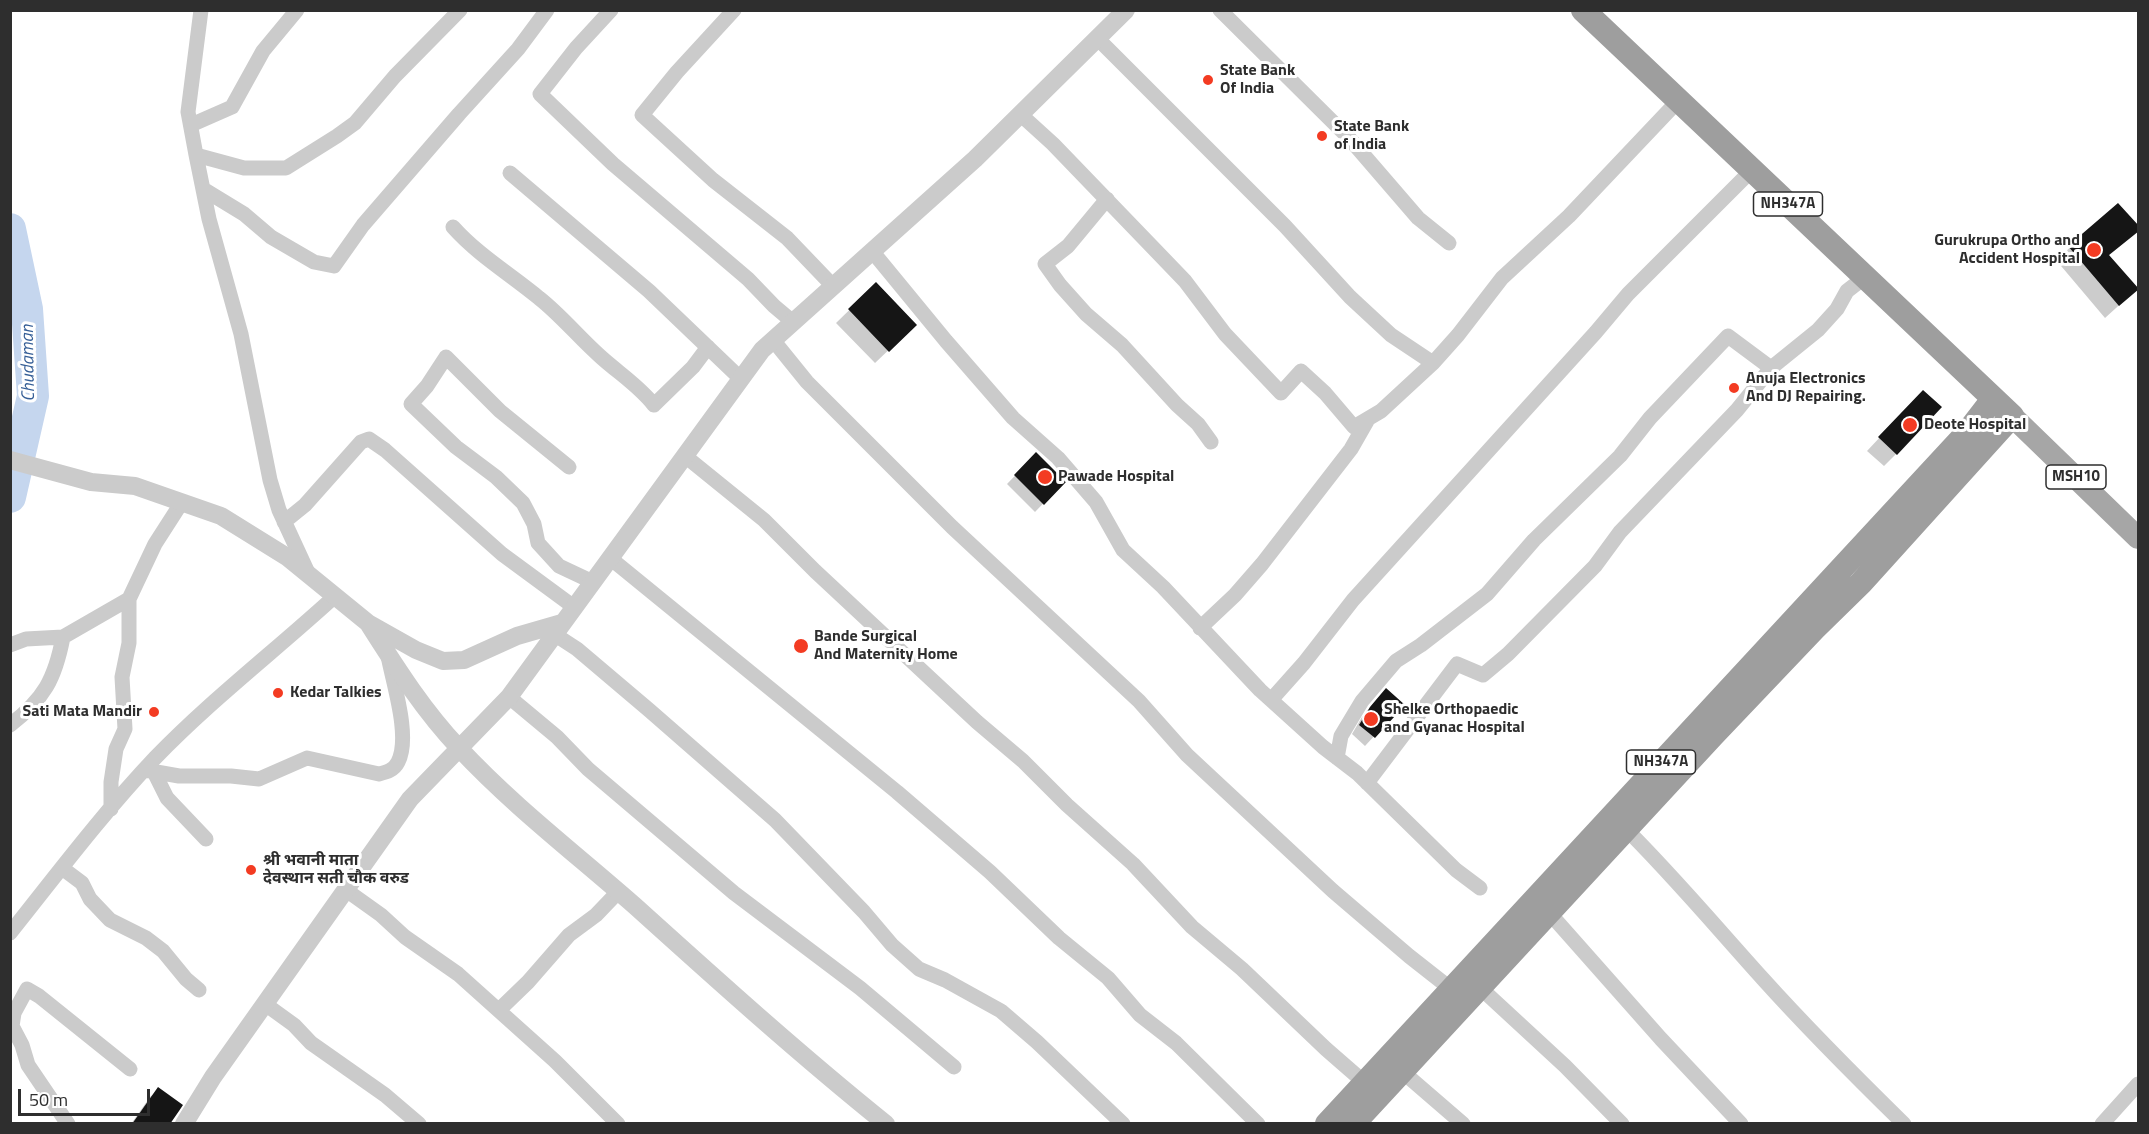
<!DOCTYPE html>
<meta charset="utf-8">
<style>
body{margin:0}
#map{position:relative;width:2149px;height:1134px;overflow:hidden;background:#fff;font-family:"Titillium Web",sans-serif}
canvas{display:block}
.frame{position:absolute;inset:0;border:12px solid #2e2e2e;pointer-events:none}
.scale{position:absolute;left:18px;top:1089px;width:132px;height:27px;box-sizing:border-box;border:3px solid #2e2e2e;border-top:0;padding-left:8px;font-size:18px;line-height:21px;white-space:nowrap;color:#2e2e2e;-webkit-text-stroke:4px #fff;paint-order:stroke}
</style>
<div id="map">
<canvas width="2149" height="1134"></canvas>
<div class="frame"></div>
<div class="scale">50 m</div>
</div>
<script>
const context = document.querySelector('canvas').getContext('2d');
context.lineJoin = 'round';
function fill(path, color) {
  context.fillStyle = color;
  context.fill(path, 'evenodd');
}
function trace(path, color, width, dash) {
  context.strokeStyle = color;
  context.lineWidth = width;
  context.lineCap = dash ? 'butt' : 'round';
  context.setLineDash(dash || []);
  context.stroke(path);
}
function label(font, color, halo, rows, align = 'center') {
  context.font = font + ' "Titillium Web","Noto Sans Devanagari",sans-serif';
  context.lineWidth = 6;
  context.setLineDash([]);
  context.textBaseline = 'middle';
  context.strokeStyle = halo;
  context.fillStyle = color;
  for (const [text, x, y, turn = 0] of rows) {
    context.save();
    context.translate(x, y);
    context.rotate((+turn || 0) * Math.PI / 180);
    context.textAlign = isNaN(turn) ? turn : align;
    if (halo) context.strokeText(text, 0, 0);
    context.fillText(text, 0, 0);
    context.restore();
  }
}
const shadow = new Path2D(`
 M2118,205l8,36 -18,15 29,33 -32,29 -49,-58z
 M876,284l39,41 -40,38 -39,-40z
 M1911,404l-15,50 -12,12 -17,-15z
 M1036,454l28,28 -29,30 -28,-28z
 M1378,698l25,7 -38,41 -13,-12 10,-17z
 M159,1089l8,35h-36l19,-27z`);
const river = new Path2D(`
 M10,229l17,80 6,87 -23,101`);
const building = new Path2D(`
 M2118,203l21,23v5l-30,24 30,34 -20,17 -51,-60z
 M876,282l41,43 -28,27 -41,-43z
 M1923,390l19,17 -45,48 -19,-18z
 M1036,452l30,30 -22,23 -30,-30z
 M1386,688l19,17 -30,33 -16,-13 11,-18z
 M158,1087l25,18 -4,6 -9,13h-38z`);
const minor = new Path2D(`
 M201,10l-13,102 8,43 13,64 32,115 29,146 9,30 30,65
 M611,10l-35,38 -36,46 73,70 135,115 26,27 19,16
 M734,10l-57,62 -35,43 71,65 74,58 46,48
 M1220,10l129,128 69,80 31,25
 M1098,39l187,187 65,71 41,38 42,28
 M1020,114l33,30 107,111 25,26 40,53 56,59 20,-22 24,22 29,34 27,-16 52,-48 25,-28 44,-57 67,-62 109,-115
 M191,125l41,-18 31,-56 34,-41
 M196,155l48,13h42l51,-32 18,-13 40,-47 65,-66
 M510,173l139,118 92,88
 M203,189l41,25 27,23 43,25 20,4 29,-41 96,-111 59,-65 29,-39
 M1107,199l-39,47 -23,18 15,21 26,29 36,31 55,60 21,19 13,18
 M453,227c25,28 57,47 86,71 23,18 41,41 63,60 18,16 37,28 52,47l39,-38 15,-20
 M872,251l74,90 67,77 45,40 38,44 27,48 40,37 97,103 63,57 34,26 99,97 24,18
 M773,340l34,42 145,145 187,174 48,54 146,136 76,65 42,33
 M685,456l79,64 51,51 162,151 46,39 44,44 66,59 59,63 50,42 84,80 39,34
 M569,467l-69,-56 -54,-54 -19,29 -16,18 45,43 40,30 27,26 11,21 4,19 21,23 34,16
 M284,522l21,-17 56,-63 8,-3 16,11 117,104 72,53
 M610,558l287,234 93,80 69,66 49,40 32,37 36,28 82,81
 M1200,628l35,-33 27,-31 89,-115 16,-28
 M554,634l23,15 72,61 126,110 89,92 28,33 27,24 26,11 56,31 36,31 86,82
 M10,645l16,-6 37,-2 66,-38
 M509,697l48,40 31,32 146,124 126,95 94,79
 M1271,700l33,-37 49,-63 243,-268 32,-38 124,-124
 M10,725c34,-26 45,-46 53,-88
 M1337,758l4,-22 21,-35 34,-40 25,-16 66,-51 47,-54 86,-84 30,-38 78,-82 43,32 47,-38 19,-21 10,-18 18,-14
 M145,770l34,6h52l28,3 48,-21 72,16c8,-2 15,-4 19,-12 13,-25 -5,-79 -10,-106
 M154,772l13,26 39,41
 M1367,783l90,-119 26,11 25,-21 87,-88 25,-34 117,-122 34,-42
 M111,809v-27l5,-33 9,-20 -3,-52 7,-34v-44l26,-55 27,-42
 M1621,824c50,49 95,103 142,155 45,50 93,98 141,145
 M62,868l20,15 8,16 20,21 36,18 17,13 23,28 13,11
 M346,890l35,25 24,22 53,37 97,87 63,63
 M1545,908l116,131 80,85
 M10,933c47,-59 93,-120 145,-175 56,-58 120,-107 179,-161
 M1474,982l91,84 57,58
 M265,1004l29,21 17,18 74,52 34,29
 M499,1010l29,-28 41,-47 27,-20 22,-23
 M1397,1067l66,57
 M68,1124l-40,-59 -6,-20 -10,-19 2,-13 13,-24 12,7 91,73
 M2102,1124l36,-40`);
const tertiary = new Path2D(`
 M10,460l81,22 44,4 86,30 66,41 81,66 48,27 27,11 21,-1 53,-24 45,-13
 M368,623c28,44 55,87 91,125 54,58 117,106 176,158 82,74 164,148 251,218
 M184,1124l29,-47 197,-278 99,-102 253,-347 213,-191 151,-149`);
const primary = new Path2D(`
 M2012,416l126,122`);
const trunk = new Path2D(`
 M1327,1124l639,-690 27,-35
 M1353,1124l360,-389 101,-106 47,-46 151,-167 -429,-406`);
const markers = [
 [1208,80,6,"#f33b22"],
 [1322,136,6,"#f33b22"],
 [2094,250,8,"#f33b22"],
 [1734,388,6,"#f33b22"],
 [1910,425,8,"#f33b22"],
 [1045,477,8,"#f33b22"],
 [801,646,8,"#f33b22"],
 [278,693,6,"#f33b22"],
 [154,712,6,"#f33b22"],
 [1371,719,8,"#f33b22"],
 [251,870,6,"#f33b22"]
];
const shields = [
 [1788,204,69],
 [2076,477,60],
 [1661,762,69]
];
const shieldNames = [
 ["NH347A",1788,204],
 ["MSH10",2076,477],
 ["NH347A",1661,762]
];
const poiNames = [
 ["State Bank",1220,71],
 ["Of India",1220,89],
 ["State Bank",1334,127],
 ["of India",1334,145],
 ["Gurukrupa Ortho and",2080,241,"right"],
 ["Accident Hospital",2080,259,"right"],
 ["Anuja Electronics",1746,379],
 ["And DJ Repairing.",1746,397],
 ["Deote Hospital",1924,425],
 ["Pawade Hospital",1058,477],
 ["Bande Surgical",814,637],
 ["And Maternity Home",814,655],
 ["Kedar Talkies",290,693],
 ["Shelke Orthopaedic",1384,710],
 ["and Gyanac Hospital",1384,728],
 ["Sati Mata Mandir",142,712,"right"],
 ["श्री भवानी माता",263,861],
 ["देवस्थान सती चौक वरुड",263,879]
];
const waterNames = [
 ["Chudaman",29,363,-91]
];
fill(shadow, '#0003');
trace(river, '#c5d6ee', 32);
fill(building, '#151515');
trace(minor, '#cbcbcb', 15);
trace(tertiary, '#cbcbcb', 18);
trace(primary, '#a6a6a6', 22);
trace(trunk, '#9e9e9e', 24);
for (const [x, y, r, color] of markers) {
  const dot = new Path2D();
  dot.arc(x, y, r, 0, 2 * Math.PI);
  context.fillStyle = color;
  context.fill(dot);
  trace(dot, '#fff', 2);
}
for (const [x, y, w] of shields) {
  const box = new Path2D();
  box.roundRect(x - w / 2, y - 12, w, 24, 4.5);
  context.fillStyle = '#fff';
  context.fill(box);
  trace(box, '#2e2e2e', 1.5);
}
label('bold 15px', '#2e2e2e', null, shieldNames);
label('bold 16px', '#2e2e2e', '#fff', poiNames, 'left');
label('italic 18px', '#355e96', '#fff', waterNames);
</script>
